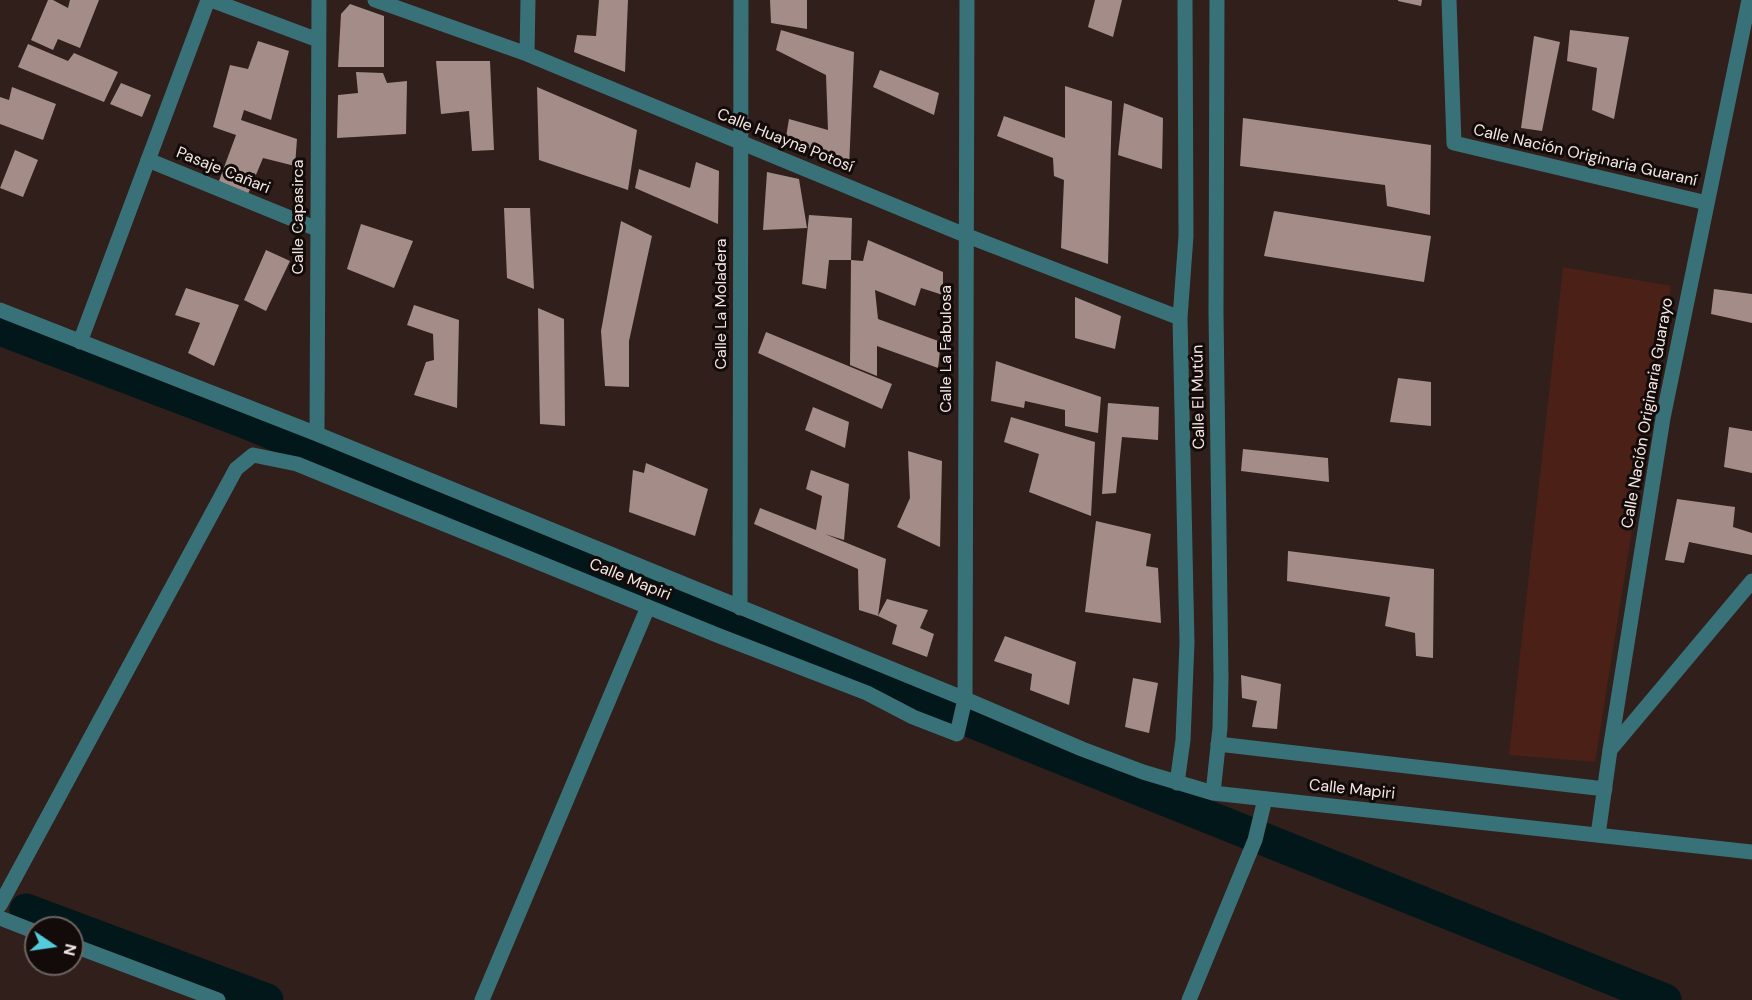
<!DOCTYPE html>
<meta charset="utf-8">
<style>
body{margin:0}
#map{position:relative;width:1752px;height:1000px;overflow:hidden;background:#301f1b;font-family:"DM Sans",sans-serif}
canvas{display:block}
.north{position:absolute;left:24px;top:916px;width:60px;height:60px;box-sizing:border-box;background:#130b09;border:2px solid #6d6361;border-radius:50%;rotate:103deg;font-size:16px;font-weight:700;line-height:24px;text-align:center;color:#f3e7e4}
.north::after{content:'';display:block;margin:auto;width:21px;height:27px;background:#53cbda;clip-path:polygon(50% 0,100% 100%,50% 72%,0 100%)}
</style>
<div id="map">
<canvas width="1752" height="1000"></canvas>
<div class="north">N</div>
</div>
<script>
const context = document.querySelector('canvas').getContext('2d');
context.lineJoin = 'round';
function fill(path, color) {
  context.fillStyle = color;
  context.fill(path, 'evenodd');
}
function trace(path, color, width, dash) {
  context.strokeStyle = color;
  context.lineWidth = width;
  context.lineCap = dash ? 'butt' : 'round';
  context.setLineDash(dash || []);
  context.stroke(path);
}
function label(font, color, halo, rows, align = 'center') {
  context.font = font + ' "DM Sans",sans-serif';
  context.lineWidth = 6;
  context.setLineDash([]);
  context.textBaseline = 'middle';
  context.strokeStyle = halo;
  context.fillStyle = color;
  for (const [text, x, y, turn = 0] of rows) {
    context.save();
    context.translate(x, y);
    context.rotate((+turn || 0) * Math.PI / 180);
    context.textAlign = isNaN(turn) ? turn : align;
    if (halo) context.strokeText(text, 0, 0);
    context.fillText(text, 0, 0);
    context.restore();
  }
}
const green = new Path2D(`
 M1563,267l108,19 -76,476 -86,-7z`);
const canal = new Path2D(`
 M0,329l240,91 789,325 636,255
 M26,910l241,90`);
const building = new Path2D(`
 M48,0h5l15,8 2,-8h29l-19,48 -22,-9 -5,11 -22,-10z
 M599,0h29l-3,72 -51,-20 3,-17 19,1z
 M770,0h37v29l-36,-6z
 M1095,0h27l-9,37 -25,-10z
 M1398,0h24l-1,6 -23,-5z
 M350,4l34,12v51h-46l3,-53z
 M781,30l73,22 -5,116 -63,-31 3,-18 39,11 -2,-55 -50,-25z
 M1570,30l59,7 -15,82 -22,-9 5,-42 -30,-7z
 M1534,36l26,6 -18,89 -21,-3z
 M258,41l31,10 -18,69 -27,-10 -3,10 56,19 -2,27 -32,-8 -15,36 -29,-13 17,-46 -23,-8 17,-62 18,4z
 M28,44l40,17 6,-8 44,19 -14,30 -86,-35z
 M436,61h54l4,89 -22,1 -3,-40 -28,3z
 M880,70l59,23 -5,22 -61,-28z
 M356,72l27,1 4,10 20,-2 -1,53 -69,4 1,-43 20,-2z
 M121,83l30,12 -9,22 -32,-13z
 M1065,86l47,15 -4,163 -47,-16 3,-68 -10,-4 -1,-18 -56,-22 7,-20 61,22z
 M12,87l44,17 -13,36 -43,-16v-27l9,3z
 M537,87l100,43 -9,60 -89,-30z
 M1124,103l39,15 -1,51 -44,-14z
 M1243,118l188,27 -1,70 -43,-9 -2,-21 -145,-19z
 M15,150l23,10 -15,37 -23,-9z
 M696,162l23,9 -1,53 -83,-36 4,-19 51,19z
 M767,172l32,7 8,49 -44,2z
 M504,208h26l4,81 -27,-11z
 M1274,211l157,25 -7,46 -160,-26z
 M809,215l43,3 -1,42h-22l-3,29 -24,-5z
 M621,221l31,15 -23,105v46l-24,-1 -4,-55z
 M361,224l52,17 -19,47 -47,-19z
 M868,240l75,32v23l-22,-7 -6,18 -40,-16 3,29 63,23 -3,26 -61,-22v30l-27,-11 1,-105 12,1z
 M266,250l24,11 -24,50 -22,-11z
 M186,288l53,17 -25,61 -26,-13 12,-30 -25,-8z
 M1714,289l38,5v29l-41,-9z
 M1075,297l46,19 -6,33 -40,-11z
 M414,305l45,15 -2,88 -43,-13 12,-33 8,-2 -1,-26 -26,-9z
 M538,308l26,11 1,107 -25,-2z
 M766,332l126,52 -10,25 -124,-56z
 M996,361l105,36 -3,36 -33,-7v-16l-40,-9 -1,7 -33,-7z
 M1398,378l33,4v44l-41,-4z
 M1108,403l51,4 -1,33 -36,-3 -6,56 -14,1z
 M813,407l36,15 -4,26 -40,-18z
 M1011,417l84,25 -4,74 -62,-24 10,-38 -35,-12z
 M1729,427l23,4v42l-28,-6z
 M1243,449l85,9 1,24 -88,-11z
 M908,451l34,10 -2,86 -43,-20 13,-29z
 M646,463l62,26 -13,47 -66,-24 4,-42 11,3z
 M811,470l38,14 -5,56 -19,-6 61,25 -8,57 -19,-6 -1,-41 -104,-45 6,-16 56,22 6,-34 -16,-7z
 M1677,499l58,8 -2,20 19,6v22l-63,-13 -5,21 -19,-3z
 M1096,521l55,13 -5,32 12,2 3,55 -76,-11z
 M1288,551l146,18 -1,89 -17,-2 -1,-23 -30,-7 5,-29 -103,-16z
 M887,599l41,11 -8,18 14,6 -7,23 -35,-13 5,-19 -19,-9z
 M1005,636l71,26 -7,43 -39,-15 2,-16 -38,-13z
 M1241,675l40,9 -4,45 -25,-2 5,-26 -15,-3z
 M1133,678l25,5 -9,50 -24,-6z`);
const lane = new Path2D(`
 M148,160l169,69
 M1218,744l387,45
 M1610,750l142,-169
 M0,918l36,14
 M72,945l146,55
 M482,1000l166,-393
 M1189,1000l66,-160 10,-41`);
const street = new Path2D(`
 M211,0l107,40
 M375,0l152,54 438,181 215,83
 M1449,0l5,143 253,60
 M527,54l1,-54
 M0,310l317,124 648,265 117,50 61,23 70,21 539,59
 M80,342l128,-342
 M317,434l2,-434
 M740,608l1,-608
 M1177,783l6,-43 4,-97 -7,-325 6,-82 -1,-236
 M1213,793l7,-65 1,-50 -5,-365 1,-313
 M1598,835l12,-85 53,-332 86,-418
 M0,905l236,-436 17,-14 44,9 420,171 150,58 46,24 44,17 8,-35 2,-699`);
const streetNames = [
 ["Calle Huayna Potosí",785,141,22],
 ["Calle Nación Originaria Guaraní",1585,156,13],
 ["Pasaje Cañari",223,171,22],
 ["Calle Capasirca",299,217,-90],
 ["Calle La Moladera",722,304,-90],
 ["Calle La Fabulosa",947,349,-90],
 ["Calle El Mutún",1199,397,-91],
 ["Calle Nación Originaria Guarayo",1648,413,-80],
 ["Calle Mapiri",630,580,22],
 ["Calle Mapiri",1352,790,6]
];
fill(green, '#4b2016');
trace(canal, '#02171a', 33);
fill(building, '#a48d88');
trace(lane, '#397178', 15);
trace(street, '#397178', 15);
label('16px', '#f3e7e4', '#130b09', streetNames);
</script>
